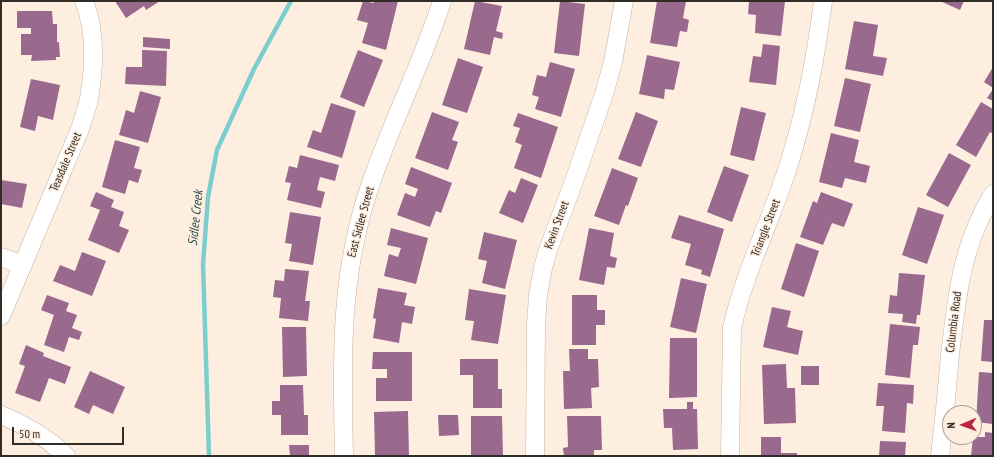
<!DOCTYPE html>
<style>
body{margin:0}
#map{position:relative;width:994px;height:457px;overflow:hidden;background:#feeee0;font-family:"PT Sans Narrow",sans-serif}
canvas{display:block}
.frame{position:absolute;inset:0;border:2px solid #322c26;pointer-events:none}
.north{position:absolute;left:942px;top:405px;width:40px;height:40px;box-sizing:border-box;background:#feeee0;border:1px solid #aca096;border-radius:50%;rotate:268deg;font-size:11px;font-weight:700;line-height:16px;text-align:center;color:#322c26}
.north::after{content:'';display:block;margin:auto;width:14px;height:18px;background:#b82741;clip-path:polygon(50% 0,100% 100%,50% 72%,0 100%)}
.scale{position:absolute;left:12px;top:427px;width:112px;height:18px;box-sizing:border-box;border:2px solid #322c26;border-top:0;padding-left:5px;font-size:12px;line-height:14px;white-space:nowrap;color:#322c26;-webkit-text-stroke:3px #feeee0;paint-order:stroke}
</style>
<div id="map">
<canvas width="994" height="457"></canvas>
<div class="frame"></div>
<div class="north">N</div>
<div class="scale">50 m</div>
</div>
<script>
const context = document.querySelector('canvas').getContext('2d');
context.lineJoin = 'round';
function trace(path, color, width, dash) {
  context.strokeStyle = color;
  context.lineWidth = width;
  context.lineCap = dash ? 'butt' : 'round';
  context.setLineDash(dash || []);
  context.stroke(path);
}
function fill(path, color) {
  context.fillStyle = color;
  context.fill(path, 'evenodd');
}
function label(font, color, halo, rows, align = 'center') {
  context.font = font + ' "PT Sans Narrow",sans-serif';
  context.lineWidth = 3;
  context.setLineDash([]);
  context.textBaseline = 'middle';
  context.strokeStyle = halo;
  context.fillStyle = color;
  for (const [text, x, y, turn = 0] of rows) {
    context.save();
    context.translate(x, y);
    context.rotate((+turn || 0) * Math.PI / 180);
    context.textAlign = isNaN(turn) ? turn : align;
    if (halo) context.strokeText(text, 0, 0);
    context.fillText(text, 0, 0);
    context.restore();
  }
}
const stream = new Path2D(`
 M209,456l-6,-192 5,-67 9,-47 37,-81 37,-68`);
const building = new Path2D(`
 M115,1h45l-14,9 -2,-4 -18,12z
 M363,1l11,2v-2h24l-12,49 -24,-7 6,-20 -11,-3z
 M475,1l27,5 -6,25 7,2 -1,6 -8,-2 -4,18 -26,-6z
 M560,1l25,3 -6,52 -25,-3z
 M657,1h29l-3,17 6,2 -2,12 -7,-1 -3,16 -27,-4z
 M749,1h36l-4,35 -26,-3 1,-18 -8,-1z
 M940,1h24l-4,9z
 M17,11h35l1,13h4v18h2l1,15h-4v3l-25,1 1,-6h-11v-21h10v-6h-14z
 M854,21l24,4 -5,31 14,2 -4,18 -38,-7z
 M143,37l27,2v10l-27,-2z
 M763,44l17,2 -4,39 -27,-3 4,-26 8,1z
 M142,50l25,1 -1,35 -41,-2 1,-17h16z
 M358,50l25,10 -19,47 -24,-10z
 M647,55l33,7 -6,28 -9,-1 -1,10 -25,-5z
 M458,58l25,9 -16,46 -25,-8z
 M550,62l25,7 -14,48 -26,-8 4,-12 -7,-2 5,-20 9,2z
 M993,67v21l-9,-6z
 M845,78l26,6 -11,48 -26,-6z
 M31,79l29,6 -7,35 -15,-4 -3,15 -15,-4z
 M993,89v12l-6,-3z
 M140,91l21,6 -13,46 -29,-8 7,-25 8,3z
 M981,102l12,7v25l-3,-2 -14,25 -20,-12z
 M331,103l25,8 -14,47 -35,-11 6,-17 8,3z
 M741,107l25,6 -12,48 -24,-6z
 M432,112l27,10 -7,18 6,2 -10,28 -33,-12z
 M636,112l22,9 -17,46 -23,-8z
 M518,113l40,14 -17,51 -27,-10 8,-23 -7,-3 5,-14 -7,-2z
 M831,133l28,7 -5,22 16,4 -4,17 -21,-5 -3,10 -23,-6z
 M115,140l25,7 -6,21 8,2 -4,13 -9,-3 -4,14 -23,-7z
 M949,153l22,12 -23,42 -22,-12z
 M300,155l39,10 -4,16 -15,-4 -3,13 8,2 -4,16 -34,-8 4,-17 -6,-1 4,-16 8,2z
 M724,166l25,9 -17,47 -25,-10z
 M411,167l41,16 -11,30 -5,-2 -6,16 -33,-12 8,-22 10,4 3,-8 -13,-5z
 M612,168l26,10 -10,28 -2,-1 -7,20 -25,-9z
 M521,178l17,7 -15,38 -24,-10 10,-23 6,3z
 M1,180l26,4 -5,24 -21,-4z
 M96,192l18,8 -3,7 13,5 -5,14 10,4 -10,23 -31,-13 12,-30 -10,-4z
 M821,192l32,12 -9,23 -12,-4 -9,22 -23,-8 13,-36 4,2z
 M918,207l26,8 -17,49 -25,-9z
 M290,212l31,5 -8,48 -24,-4 3,-17 -7,-1z
 M679,215l45,14 -14,48 -9,-3 1,-4 -17,-5 6,-21 -20,-6z
 M391,228l37,10 -12,46 -32,-8 5,-22 9,3 3,-9 -14,-3z
 M589,228l25,5 -4,23 7,2 -2,10 -8,-1 -3,18 -25,-5z
 M484,232l33,8 -12,49 -23,-6 5,-22 -9,-2z
 M796,243l23,8 -15,46 -23,-8z
 M82,252l24,9 -14,35 -39,-15 7,-16 15,6z
 M285,269l24,2 -4,30h5l-2,20 -29,-3 2,-20 -8,-1 2,-17 9,1z
 M899,273l26,2 -5,40h-3l-1,9 -14,-2 1,-8 -15,-1 2,-18 7,1z
 M681,278l26,6 -11,49 -26,-6z
 M378,288l29,5 -3,12 11,2 -3,17 -10,-2 -3,21 -26,-5 3,-19 -3,-1z
 M469,289l37,6 -8,49 -27,-4 3,-19 -9,-1z
 M47,295l22,8 -3,8 11,4 -5,13 10,4 -3,8 -10,-3 -5,15 -20,-7 10,-30 -13,-5z
 M572,295h25v15h8v15h-9v20h-24z
 M772,307l19,4 -4,16 16,4 -5,24 -35,-8z
 M984,320h9v42l-12,-1z
 M890,324l30,3 -2,18h-5l-3,33 -25,-3z
 M282,327h24l1,49 -24,1z
 M670,338h27v59l-28,1z
 M26,345l18,8 -1,3 28,11 -6,17 -16,-6 -9,24 -25,-9 10,-27 -6,-2z
 M569,349h19v10h10l1,28 -8,1 1,20 -28,1 -1,-38h7z
 M373,352h39v49h-36v-23h11v-9h-15z
 M460,359h38v30h4v19h-29v-33h-13z
 M786,364l1,24h8l1,35 -32,1 -2,-59z
 M801,366h18v19h-18z
 M90,371l35,16 -12,27 -20,-9 -4,9 -15,-7z
 M979,372l14,1v51l-17,-2z
 M878,383l36,2 -1,19 -6,-1 -2,30 -23,-2 2,-25h-8z
 M280,385h23l1,30h4v20h-27v-20h-9v-14h8z
 M687,402h6v7h4l1,40 -25,1 -1,-22h-8l-1,-19h24z
 M408,411l1,45h-34l-1,-44z
 M438,415h20l1,20 -20,1z
 M471,416h31l1,40h-32z
 M567,416h34l1,34h-8v6h-30l-1,-8 5,-1z
 M985,432l8,1v23h-22l2,-19h12z
 M761,437h20v16h16v3h-36z
 M880,441l26,1 -1,14h-26z
 M289,445h20v11h-19z`);
const street = new Path2D(`
 M1,257l22,8
 M1,316l79,-187c3,-10 7,-20 9,-30 5,-30 7,-69 -5,-98
 M1,415c24,10 47,23 65,41
 M344,456c-2,-90 -5,-173 23,-261 21,-66 54,-128 75,-194
 M535,456l1,-132 2,-29 5,-27 5,-18 26,-69 30,-87 9,-32 11,-61
 M730,456l2,-128c12,-55 39,-107 56,-161 17,-53 28,-110 35,-166
 M940,456c4,-34 7,-67 10,-101 7,-59 11,-108 43,-161`);
const streetNames = [
 ["Teasdale Street",66,162,-67],
 ["East Sidlee Street",361,222,-75],
 ["Kevin Street",557,225,-70],
 ["Triangle Street",766,228,-69],
 ["Columbia Road",954,322,-83]
];
const waterNames = [
 ["Sidlee Creek",196,218,-84]
];
trace(stream, '#7ccdce', 4.5);
fill(building, '#99698e');
trace(street, '#c2b3a5', 19);
trace(street, '#fff', 18);
label('12px', '#322c26', '#feeee0', streetNames);
label('italic 13px', '#224949', '#feeee0', waterNames);
</script>
